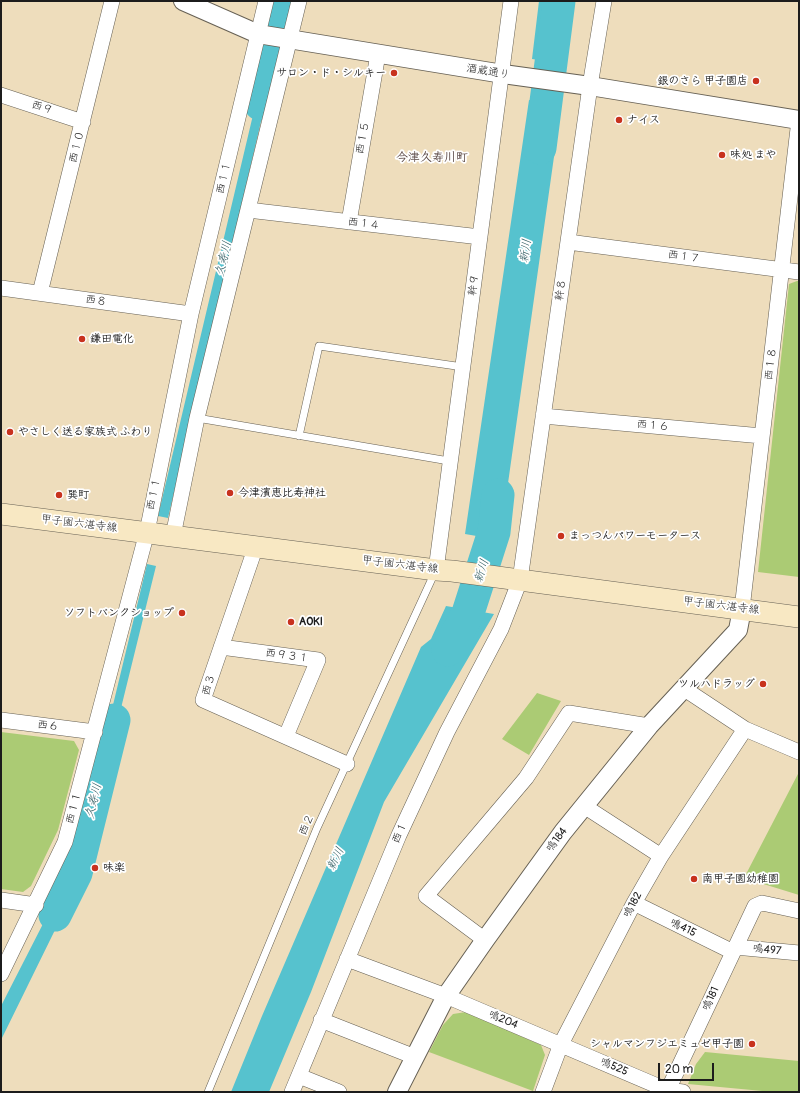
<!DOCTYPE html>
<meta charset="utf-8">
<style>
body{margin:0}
#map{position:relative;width:800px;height:1093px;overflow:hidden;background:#eeddbc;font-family:Pangolin,sans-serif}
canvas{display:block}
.frame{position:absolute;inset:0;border:2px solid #1c1c1c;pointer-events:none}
.scale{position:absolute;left:658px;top:1063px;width:56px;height:18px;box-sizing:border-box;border:2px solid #1c1c1c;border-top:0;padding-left:5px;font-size:12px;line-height:14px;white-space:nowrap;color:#1c1c1c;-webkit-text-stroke:3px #fff;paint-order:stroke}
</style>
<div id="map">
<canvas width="800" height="1093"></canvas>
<div class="frame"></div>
<div class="scale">20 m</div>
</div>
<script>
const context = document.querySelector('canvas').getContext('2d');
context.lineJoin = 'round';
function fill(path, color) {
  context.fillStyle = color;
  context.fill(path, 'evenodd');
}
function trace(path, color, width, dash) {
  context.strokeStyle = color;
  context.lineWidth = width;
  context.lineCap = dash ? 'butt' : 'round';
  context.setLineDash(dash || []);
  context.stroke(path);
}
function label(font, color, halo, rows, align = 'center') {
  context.font = font + ' Pangolin,"Klee One",sans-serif';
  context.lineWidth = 3.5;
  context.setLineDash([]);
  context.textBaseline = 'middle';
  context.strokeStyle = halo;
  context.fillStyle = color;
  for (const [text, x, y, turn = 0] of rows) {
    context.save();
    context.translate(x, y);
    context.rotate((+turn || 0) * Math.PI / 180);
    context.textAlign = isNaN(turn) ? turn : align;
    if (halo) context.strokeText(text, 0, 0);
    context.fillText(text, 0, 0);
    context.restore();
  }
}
const green = new Path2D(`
 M797,281h2v296l-41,-5 31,-288z
 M537,693l24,8 -32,54 -27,-16z
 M1,732l73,9 5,9 -21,80 -27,56 -8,6 -22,-3z
 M799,772v123l-55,-17z
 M466,1012l75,33 4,10 -12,36 -104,-39 14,-27 10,-11z
 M705,1052l94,9v31h-26l-85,-8 8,-20z`);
const water = new Path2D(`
 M539,1h34l-7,63 -34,-5z
 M266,60l9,2 -107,456 -10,-2z
 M529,100l32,7 -61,433 -35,-6z
 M147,564l9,2 -49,199 -8,-2z
 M446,606l48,8 -110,188 -73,190 -42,100h-38l31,-76 159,-369 10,-8z
 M69,873l12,4 -80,163v-34z`);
const river = new Path2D(`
 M260,104l25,-103
 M540,148l19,-147
 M448,650l20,-37 26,-81 4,-37
 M55,915l21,-42 38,-153`);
const service = new Path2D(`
 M197,418l252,43
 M299,436l20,-90 144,21
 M208,1092l109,-264 118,-256`);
const minor = new Path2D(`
 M1,95l82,27
 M248,210l232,27
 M349,222l29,-168
 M568,242l231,30
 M1,288l190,26
 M40,293l72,-292
 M543,416l219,20
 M173,536l24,-118 102,-417
 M256,546l-53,154 144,64
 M436,570l75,-569
 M742,609l57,-489
 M221,647l97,13 -32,76
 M683,688l62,41 54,23
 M1,720l94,12
 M584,806l77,50
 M1,900l35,5
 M634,903l99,49
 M485,940l-59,-44 100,-118 43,-65 80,13
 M735,947l64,6
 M347,959l99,37 221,94 16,2
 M1,974l64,-132 82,-310 44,-218 75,-313
 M321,1020l94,37
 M299,1076l40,16
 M292,1092l107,-257 48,-103 54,-103 19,-49 70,-494 14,-85
 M543,1092l18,-48 73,-141 27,-47 84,-127
 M667,1092l88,-186 7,-3 37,8`);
const tertiary = new Path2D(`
 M183,1l75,33 245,40 87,12 209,34
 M397,1092l49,-96 39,-56 78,-108 86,-106 89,-96 4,-21`);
const secondary = new Path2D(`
 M1,514l435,56 16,1 347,46`);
const markers = [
 [394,73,4,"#c8321e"],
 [756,81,4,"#c8321e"],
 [619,120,4,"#c8321e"],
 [722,155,4,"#c8321e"],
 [82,339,4,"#c8321e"],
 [10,432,4,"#c8321e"],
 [230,493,4,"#c8321e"],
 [59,495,4,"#c8321e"],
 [561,536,4,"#c8321e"],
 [182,613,4,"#c8321e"],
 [291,622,4,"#c8321e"],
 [763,684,4,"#c8321e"],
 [95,868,4,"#c8321e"],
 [694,879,4,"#c8321e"],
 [752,1044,4,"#c8321e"]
];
const streetNames = [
 ["酒蔵通り",488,72,9],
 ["西９",42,108,18],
 ["西１５",363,138,-80],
 ["西１０",77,147,-76],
 ["西１１",224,178,-77],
 ["西１４",364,224,7],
 ["西１７",684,257,8],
 ["幹９",474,285,-82],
 ["幹８",561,290,-82],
 ["西８",96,301,8],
 ["西１８",771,364,-83],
 ["西１６",653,426,5],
 ["西１１",154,494,-78],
 ["甲子園六湛寺線",79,524,7],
 ["甲子園六湛寺線",400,565,7],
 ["甲子園六湛寺線",721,606,7],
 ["西９３１",287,656,8],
 ["西３",209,685,-75],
 ["西６",48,726,7],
 ["西１１",74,808,-75],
 ["西２",307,825,-66],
 ["西１",400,833,-66],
 ["鳴184",557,840,-53],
 ["鳴182",633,905,-62],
 ["鳴415",683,928,26],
 ["鳴497",767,950,6],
 ["鳴181",711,999,-65],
 ["鳴204",503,1020,23],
 ["鳴525",614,1067,23]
];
const poiNames = [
 ["サロン・ド・シルキー",386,73,"right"],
 ["銀のさら 甲子園店",748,81,"right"],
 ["ナイス",627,120],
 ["味処 まや",730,155],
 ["鎌田電化",90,339],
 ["やさしく送る家族式 ふわり",18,432],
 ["今津濱恵比寿神社",238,493],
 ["巽町",67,495],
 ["まっつんパワーモータース",569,536],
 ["ソフトバンクショップ",174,613,"right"],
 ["AOKI",299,622],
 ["ツルハドラッグ",755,684,"right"],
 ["味楽",103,868],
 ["南甲子園幼稚園",702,879],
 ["シャルマンフジエミュゼ甲子園",744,1044,"right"]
];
const neighbourhoodNames = [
 ["今津久寿川町",432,158]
];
const waterNames = [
 ["新川",526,251,-82],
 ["久寿川",224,259,-77],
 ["新川",482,571,-72],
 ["久寿川",94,801,-76],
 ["新川",336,859,-64]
];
fill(green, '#abcb74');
fill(water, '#56c2ce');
trace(river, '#56c2ce', 33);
trace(service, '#666054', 8);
trace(minor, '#666054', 16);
trace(tertiary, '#666054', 20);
trace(secondary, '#666054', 22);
trace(service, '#fff', 7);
trace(minor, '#fff', 15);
trace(tertiary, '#fff', 18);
trace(secondary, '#f8e8c3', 21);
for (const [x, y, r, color] of markers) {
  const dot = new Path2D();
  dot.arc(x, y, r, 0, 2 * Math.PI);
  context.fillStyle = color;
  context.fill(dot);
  trace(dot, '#fff', 1.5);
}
label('11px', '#1c1c1c', '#fff', streetNames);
label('bold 11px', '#1c1c1c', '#fff', poiNames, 'left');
label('bold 12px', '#594744', '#fff', neighbourhoodNames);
label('italic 12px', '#335e63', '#fff', waterNames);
</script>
